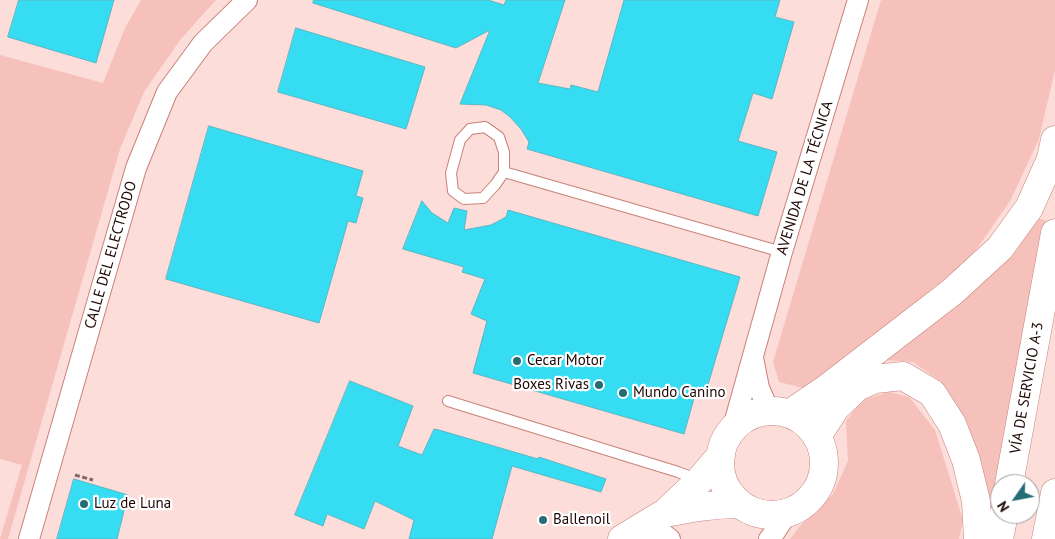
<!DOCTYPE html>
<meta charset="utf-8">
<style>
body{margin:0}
#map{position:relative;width:1055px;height:539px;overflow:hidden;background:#fcddd9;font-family:"PT Sans",sans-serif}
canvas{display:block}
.north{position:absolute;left:990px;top:474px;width:50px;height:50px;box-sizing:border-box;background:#fff;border:1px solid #a59b9b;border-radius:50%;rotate:237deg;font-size:14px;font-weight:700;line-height:20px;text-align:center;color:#1d0604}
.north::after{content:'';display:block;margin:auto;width:18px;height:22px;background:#246d77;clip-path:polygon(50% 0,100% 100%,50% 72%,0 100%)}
</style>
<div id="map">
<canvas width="1055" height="539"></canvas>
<div class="north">N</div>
</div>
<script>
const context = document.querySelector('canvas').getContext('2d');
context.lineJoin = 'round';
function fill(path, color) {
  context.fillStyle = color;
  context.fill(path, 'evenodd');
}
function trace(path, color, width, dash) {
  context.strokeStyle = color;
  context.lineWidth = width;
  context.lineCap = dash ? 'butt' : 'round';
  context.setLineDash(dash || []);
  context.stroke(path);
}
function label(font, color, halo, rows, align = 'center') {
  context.font = font + ' "PT Sans",sans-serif';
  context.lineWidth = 4.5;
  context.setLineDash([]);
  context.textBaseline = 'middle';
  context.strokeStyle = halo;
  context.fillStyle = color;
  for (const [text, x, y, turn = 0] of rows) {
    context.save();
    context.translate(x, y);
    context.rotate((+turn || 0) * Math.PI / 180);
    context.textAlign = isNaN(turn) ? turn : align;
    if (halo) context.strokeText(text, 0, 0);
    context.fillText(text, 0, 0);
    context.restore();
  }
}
const green = new Path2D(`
 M141,0h75l-36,40 -36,52 -24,57 -112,390h-8l22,-74 -22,-6v-404l103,28 22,-55z
 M881,0h174v70l-16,69 -29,62 -39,56 -107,88 -61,43 -24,-6 -6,-20z
 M1036,217l10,4 -51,278 -9,-2 -19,-74 -25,-41 -29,-20 -27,-2 106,-88z
 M889,392l20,5 26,33 28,90 -4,19h-169l10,-13 33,-32 15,-33 -2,-40 16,-21z`);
const building = new Path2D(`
 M19,0h95l-18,63 -88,-26z
 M314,0h174l16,5 2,-5h59l-27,83 32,6 1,-4 27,7 26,-92h156l-5,17 19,5 -22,77 -19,-6 -15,48 39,11 -19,64 -231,-67 2,-7 -8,-13 -11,-12 -9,-7 -15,-5 -26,-1 30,-74 -34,18 -143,-45z
 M296,28l129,39 -19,62 -128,-37z
 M209,126l154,45 -7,25 7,2 -7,25 -8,-2 -29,102 -153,-44z
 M422,201l10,12 16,10 6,-15 13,3 -3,19 27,-5 15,-8 2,-7 232,67 -36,121 -9,-3 -11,39 -211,-61 14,-52 -16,-7 14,-35 -23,-7 2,-5 -61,-18z
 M350,381l63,25 -15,40 24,9 12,-26 5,1 99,29 1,-2 67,22 -5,13 -89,-26 -20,73h-83l5,-19 -39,-19 -11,28 -37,-15 -4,12 -28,-11z
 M74,479l54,16 -11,44h-60z`);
const path = new Path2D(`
 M75,475l18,5`);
const lane = new Path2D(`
 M485,127l14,10 5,15v20l-9,13 -12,13 -19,1 -11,-8 -2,-18 9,-33 10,-11z
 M504,172l278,80
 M448,401l230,71 18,7`);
const street = new Path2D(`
 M753,358l6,30 10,23
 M732,431l50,-179 76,-252
 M643,527l22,8 5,4
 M29,539l107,-371 31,-76 36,-49 44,-43
 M769,539l6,-7 12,-18`);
const secondary = new Path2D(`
 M720 463a52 52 0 1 1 104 0a52 52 0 1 1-104 0Z
 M789,414l37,-25 126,-97 48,-44 29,-40 22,-49 4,-19
 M817,436l19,-29 21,-20 18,-8 28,-3 29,17 20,31 14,36 10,41 2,38
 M1009,484l46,-251
 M665,513c26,-5 48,-9 75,-9
 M622,539l43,-26 34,-32 22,-26
 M999,539l5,-25`);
const highway = new Path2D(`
 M1046,539l9,-46`);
const markers = [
 [517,361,5,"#246d77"],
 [599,385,5,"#246d77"],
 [623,393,5,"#246d77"],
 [84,504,5,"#246d77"],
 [543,520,5,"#246d77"]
];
const streetNames = [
 ["AVENIDA DE LA TÉCNICA",805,178,-73],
 ["CALLE DEL ELECTRODO",111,255,-74],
 ["VÍA DE SERVICIO A-3",1027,388,-80]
];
const poiNames = [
 ["Cecar Motor",527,361],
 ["Boxes Rivas",589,385,"right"],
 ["Mundo Canino",633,393],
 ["Luz de Luna",94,504],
 ["Ballenoil",553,520]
];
fill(green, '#f5c1ba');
fill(building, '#36dcf1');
trace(building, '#5cb6c2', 1);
trace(lane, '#c88279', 12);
trace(street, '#c88279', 22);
trace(secondary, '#c88279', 29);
trace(highway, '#c88279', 29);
trace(path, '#836966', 3, [5, 2.5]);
trace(lane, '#fff', 10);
trace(street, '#fff', 20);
trace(secondary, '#fff', 28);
trace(highway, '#fff', 28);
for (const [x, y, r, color] of markers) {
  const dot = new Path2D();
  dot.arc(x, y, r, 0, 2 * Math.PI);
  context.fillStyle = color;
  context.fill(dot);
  trace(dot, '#fff', 2);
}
label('15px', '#1d0604', '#fff', streetNames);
label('15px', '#1d0604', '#fff', poiNames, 'left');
</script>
